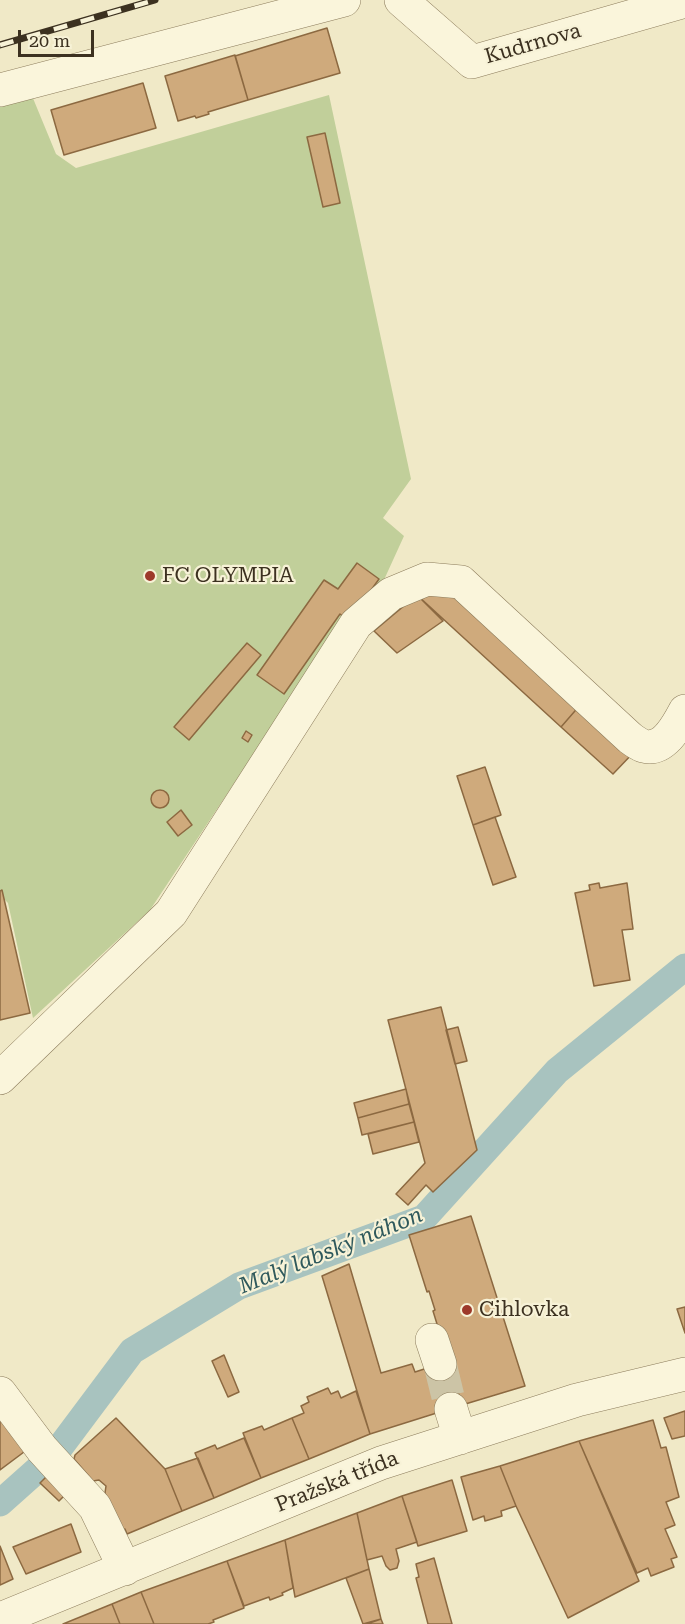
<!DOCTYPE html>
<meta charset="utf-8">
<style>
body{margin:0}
#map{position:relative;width:685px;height:1624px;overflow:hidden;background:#f0e9c7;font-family:"Roboto Serif",serif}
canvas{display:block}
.scale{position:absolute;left:18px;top:30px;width:76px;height:27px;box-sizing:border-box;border:3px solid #3c3120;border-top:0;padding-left:8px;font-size:18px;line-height:21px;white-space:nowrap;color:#3c3120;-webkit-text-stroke:4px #f7f2d7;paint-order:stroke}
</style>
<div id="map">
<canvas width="685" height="1624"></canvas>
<div class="scale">20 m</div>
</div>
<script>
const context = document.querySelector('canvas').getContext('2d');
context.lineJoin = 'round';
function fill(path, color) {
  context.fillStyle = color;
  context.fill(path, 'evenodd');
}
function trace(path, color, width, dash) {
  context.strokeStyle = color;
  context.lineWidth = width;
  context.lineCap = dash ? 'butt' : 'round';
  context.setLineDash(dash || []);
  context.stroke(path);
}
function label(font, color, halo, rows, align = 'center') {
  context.font = font + ' "Roboto Serif",serif';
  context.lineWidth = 4.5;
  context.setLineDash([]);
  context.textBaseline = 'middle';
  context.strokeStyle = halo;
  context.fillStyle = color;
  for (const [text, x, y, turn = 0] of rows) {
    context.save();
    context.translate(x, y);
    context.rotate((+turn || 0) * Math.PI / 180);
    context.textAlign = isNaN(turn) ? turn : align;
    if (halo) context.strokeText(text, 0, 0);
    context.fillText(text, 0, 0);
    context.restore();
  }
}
const green = new Path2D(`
 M30,91l26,63 20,14 253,-73 82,384 -28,39 21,18 -21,46 -71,84 -162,244 -117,108 -25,-115 -8,-8v-796z`);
const canal = new Path2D(`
 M0,1503l55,-49 77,-103 107,-65 185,-68 133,-147 128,-104`);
const building = new Path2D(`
 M327,28l13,45 -92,27 -13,-44z
 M235,55l13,45 -40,12 1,2 -13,4 -1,-2 -17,5 -13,-45z
 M143,83l13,45 -92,27 -13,-45z
 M325,133l15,70 -17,4 -16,-70z
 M357,563l22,16 -30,42 -9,-7 -56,80 -27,-19 67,-95 14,9z
 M453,588l128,116 -20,23 -144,-132z
 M417,595l26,26 -46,32 -23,-22z
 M247,643l14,12 -72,85 -15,-13z
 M581,704l53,48 -21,22 -52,-47z
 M246,731l6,4 -4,7 -6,-4z
 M485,767l16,48 -28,10 -16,-49z
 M151 799a9 9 0 1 1 18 0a9 9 0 1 1-18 0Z
 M181,810l11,15 -14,11 -11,-14z
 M495,817l21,60 -23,8 -20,-60z
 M599,883l1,5 27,-5 6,46 -11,1 8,50 -36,6 -19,-93 15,-3 -1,-5z
 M2,890l28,123 -30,7v-129z
 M441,1007l36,143 -44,42 -7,-7 -18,20 -12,-11 29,-31 -37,-143z
 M458,1027l9,34 -12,3 -9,-34z
 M406,1089l3,15 -51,14 -4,-15z
 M409,1104l5,18 -52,13 -4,-17z
 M414,1122l5,20 -46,12 -5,-20z
 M471,1216l54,170 -63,19 -29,-94 2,-1 -6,-19 -2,1 -18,-57z
 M349,1264l32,109 31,-9 3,8 34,-11 13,44 -92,29 -48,-158z
 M685,1307v26l-8,-24z
 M224,1355l15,37 -11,5 -16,-36z
 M328,1388l3,6 7,-3 3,7 15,-7 14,43 -61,25 -17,-41 12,-5 -3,-7 8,-4 -2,-5z
 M685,1411v25l-13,3 -8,-21z
 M0,1417l32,29 -32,24z
 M116,1418l49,51 17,42 -55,23 -2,-5 -6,2 -14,-38 1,-7 -7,-6 -6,1 -19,-22 1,-4z
 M292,1418l17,41 -48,19 -18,-45 19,-7 2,4z
 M653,1420l8,28 5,-1 13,50 -13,5 9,23 -10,4 12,28 -6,2 3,8 -23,9 -3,-8 -11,5 -58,-132z
 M244,1438l17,40 -47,20 -19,-45 20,-8 2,4z
 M579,1441l60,140 -71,37 -52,-112 -16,-40z
 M198,1458l16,40 -32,13 -17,-42z
 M500,1466l16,40 -15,5 1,5 -17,5 -1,-5 -11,4 -12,-43z
 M50,1473l19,18 -10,10 -19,-18z
 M452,1480l15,51 -49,15 -16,-50z
 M402,1496l15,46 -21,7 3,12 -2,7 -7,2 -4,-4 -4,-10 -15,4 -10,-47z
 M357,1513l12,56 -74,28 -10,-57z
 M71,1524l10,28 -55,22 -13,-27z
 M285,1540l8,48 -11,5 1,2 -13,5 -1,-3 -25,9 -17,-45z
 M0,1546l13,33 -13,6z
 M434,1558l18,66h-24l-12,-46 3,-1 -3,-13z
 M227,1561l17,47 -31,12 1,2 -6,2h-54l-13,-32z
 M369,1569l12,50 -18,5 -17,-46z
 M141,1592l13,32h-34l-8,-20z
 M112,1604l8,20h-57z
 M381,1619l2,5h-16z`);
const minorTunnel = new Path2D(`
 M440,1364l11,45`);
const minor = new Path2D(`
 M401,0l71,62 213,-61
 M0,90l344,-90
 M0,1078l171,-165 185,-289 35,-30 36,-15 34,3 169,156c4,3 8,6 13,8 21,6 34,-20 42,-35
 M432,1340l8,24
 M0,1393l42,56 53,58 30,62
 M451,1409l9,29
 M0,1619l381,-156 196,-63 108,-26`);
const rail = new Path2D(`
 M0,45l155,-45`);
const markers = [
 [150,576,6,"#9d392a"],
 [467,1310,6,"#9d392a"]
];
const streetNames = [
 ["Kudrnova",533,44,-16],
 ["Pražská třída",337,1482,-22]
];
const poiNames = [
 ["FC OLYMPIA",162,576],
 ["Cihlovka",479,1310]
];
const waterNames = [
 ["Malý labský náhon",331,1251,-22]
];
fill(green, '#c1cf9a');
trace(canal, '#a8c3bf', 27);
fill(building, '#cfaa7c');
trace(building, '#8c6941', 1.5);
trace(minorTunnel, '#ccc4a6', 33, [33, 16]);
trace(minor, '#8c7c5c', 34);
trace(minor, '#faf5db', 33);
trace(rail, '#3c3120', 7);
trace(rail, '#f7f2d7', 4.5, [14]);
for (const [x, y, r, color] of markers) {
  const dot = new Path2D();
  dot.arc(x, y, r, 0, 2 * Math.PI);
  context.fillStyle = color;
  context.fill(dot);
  trace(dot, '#f7f2d7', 2);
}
label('21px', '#3c3120', '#f7f2d7', streetNames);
label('21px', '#3c3120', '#f7f2d7', poiNames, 'left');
label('italic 22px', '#2f595c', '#f7f2d7', waterNames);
</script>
